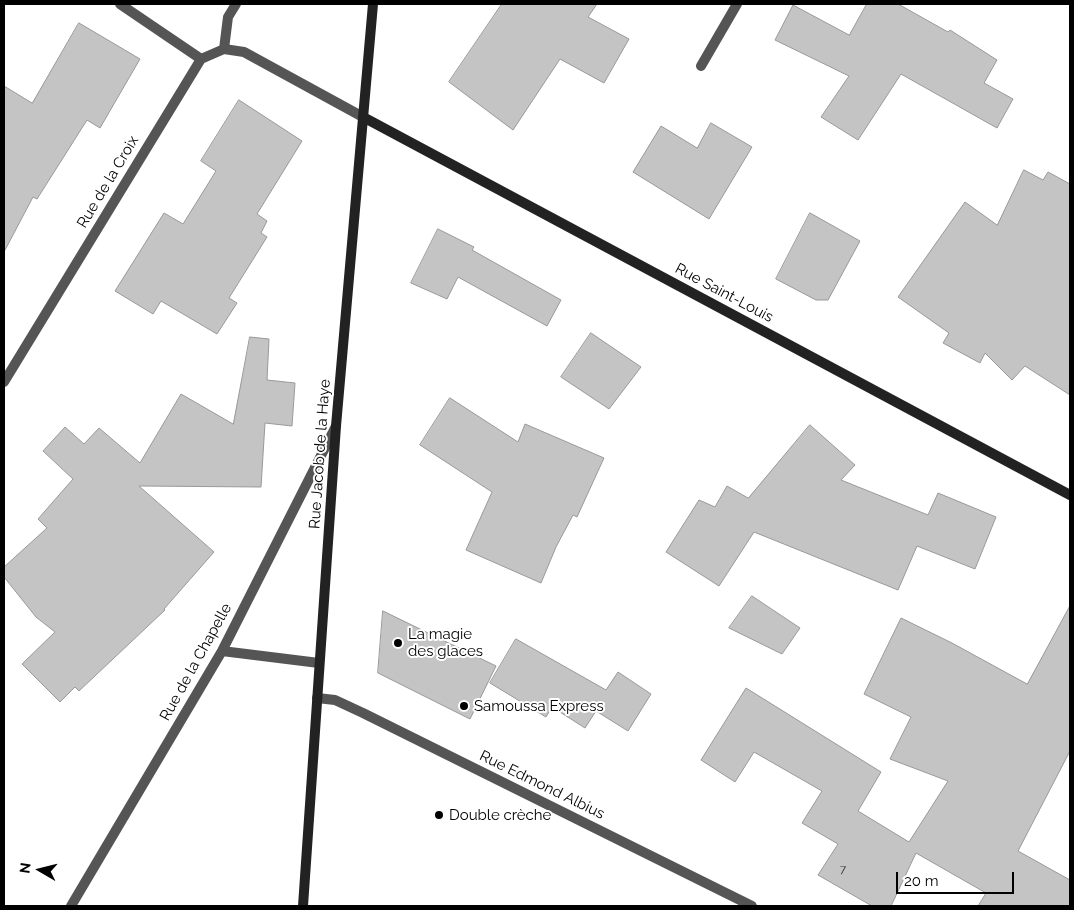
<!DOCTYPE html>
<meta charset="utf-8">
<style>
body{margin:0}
#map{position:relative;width:1074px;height:910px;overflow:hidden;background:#fff;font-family:Raleway,sans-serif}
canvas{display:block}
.frame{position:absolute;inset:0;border:5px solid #000;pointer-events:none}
.north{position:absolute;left:15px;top:845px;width:50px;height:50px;-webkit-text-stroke:4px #fff;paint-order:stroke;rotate:278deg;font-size:14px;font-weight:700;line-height:20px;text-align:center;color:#000}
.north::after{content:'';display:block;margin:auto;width:18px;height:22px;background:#000;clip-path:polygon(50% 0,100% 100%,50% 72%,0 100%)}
.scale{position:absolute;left:896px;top:872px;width:118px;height:22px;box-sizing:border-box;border:2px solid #000;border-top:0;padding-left:6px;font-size:15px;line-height:18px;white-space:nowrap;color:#000;-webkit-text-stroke:4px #fff;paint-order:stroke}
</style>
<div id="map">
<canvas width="1074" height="910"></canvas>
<div class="frame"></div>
<div class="north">N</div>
<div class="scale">20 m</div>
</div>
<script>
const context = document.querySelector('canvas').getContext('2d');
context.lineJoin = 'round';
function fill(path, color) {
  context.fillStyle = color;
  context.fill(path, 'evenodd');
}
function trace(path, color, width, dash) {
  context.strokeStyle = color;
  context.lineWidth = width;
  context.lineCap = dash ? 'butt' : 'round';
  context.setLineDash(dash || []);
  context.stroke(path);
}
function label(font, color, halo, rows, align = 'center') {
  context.font = font + ' Raleway,sans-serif';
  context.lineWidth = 4;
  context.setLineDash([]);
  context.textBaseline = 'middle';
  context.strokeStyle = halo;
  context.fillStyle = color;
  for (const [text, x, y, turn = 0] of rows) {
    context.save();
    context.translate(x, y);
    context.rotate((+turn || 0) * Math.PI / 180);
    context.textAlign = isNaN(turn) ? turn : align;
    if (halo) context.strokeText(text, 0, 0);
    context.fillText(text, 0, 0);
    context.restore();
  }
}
const building = new Path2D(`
 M502,4h95l-9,13 41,22 -25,44 -44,-24 -47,71 -64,-48z
 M867,4h31l50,28 2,-2 47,30 -13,23 29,16 -16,29 -96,-54 -43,66 -37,-23 28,-41 -74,-36 18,-35 56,30z
 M79,23l61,36 -40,69 -13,-8 -50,79 -4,-2 -29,55v-166l28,17z
 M239,100l63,41 -45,73 10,7 -6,12 6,4 -38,61 8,5 -20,31 -56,-33 -8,13 -38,-23 49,-78 19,11 33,-53 -15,-10z
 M711,123l41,24 -43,72 -76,-47 28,-46 36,22z
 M1024,170l19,10 5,-8 22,12v211l-45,-29 -13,14 -27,-27 -5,10 -37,-20 6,-10 -51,-36 67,-95 32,23z
 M810,213l50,28 -32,59h-12l-40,-21z
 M438,229l36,18 -2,3 89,50 -14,26 -89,-49 -11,22 -36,-16z
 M591,333l50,34 -32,42 -48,-32z
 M250,337l19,2 -2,41 28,3 -3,43 -27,-3 -4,64 -122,-1 75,66 -50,57 1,1 -86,81 -4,-4 -15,15 -38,-38 33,-32 -19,-15 -32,-40v-10l43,-39 -9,-9 35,-40 -30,-28 22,-24 19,17 15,-16 41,35 41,-69 52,30z
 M450,398l68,44 7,-18 79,34 -27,59 -4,-2 -17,32 -15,36 -75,-33 26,-58 -72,-47z
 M810,425l45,40 -14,15 87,35 10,-22 58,24 -21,52 -58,-23 -19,44 -144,-58 -35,54 -53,-34 33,-52 16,7 12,-21 21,12z
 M752,596l48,32 -18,26 -53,-26z
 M1070,606v145l-52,100 52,29v26h-92l8,-13 -70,-40 -25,53h-19l-54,-31 20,-31 -36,-21 20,-32 -68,-39 -19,30 -34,-22 45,-72 135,84 -23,39 51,31 39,-61 -58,-22 21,-42 -47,-23 37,-76 51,25 75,41z
 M383,611l113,55 -26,53 -92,-46z
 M516,639l90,51 12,-18 33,22 -23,37 -32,-20 -11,17 -33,-21 -6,10 -56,-34z`);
const lane = new Path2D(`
 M701,66l36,-62`);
const street = new Path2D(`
 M120,4l81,55
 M224,49l4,-32 8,-13
 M4,382l197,-323 23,-10 20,3 119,65
 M222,651l97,12
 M317,698l18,2 28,13 389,193
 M71,906l151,-255 114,-225`);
const secondary = new Path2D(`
 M363,117l707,378
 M303,906l33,-480 37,-422`);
const markers = [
 [398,643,5,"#000"],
 [464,706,5,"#000"],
 [439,815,5,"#000"]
];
const numberNames = [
 ["7",843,869]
];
const streetNames = [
 ["Rue de la Croix",108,182,-59],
 ["Rue Saint-Louis",724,293,28],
 ["Rue Jacob de la Haye",320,454,-86],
 ["Rue de la Chapelle",196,662,-61],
 ["Rue Edmond Albius",542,785,26]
];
const poiNames = [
 ["La magie",408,634],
 ["des glaces",408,651],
 ["Samoussa Express",474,706],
 ["Double crèche",449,815]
];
fill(building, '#c4c4c4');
trace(building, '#999', 1);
trace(lane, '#555', 10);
trace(street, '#555', 10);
trace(secondary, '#222', 10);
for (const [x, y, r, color] of markers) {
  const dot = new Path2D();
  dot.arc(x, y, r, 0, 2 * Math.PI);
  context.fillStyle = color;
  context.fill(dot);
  trace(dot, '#fff', 2);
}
label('12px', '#313131', null, numberNames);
label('15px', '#000', '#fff', streetNames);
label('15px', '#000', '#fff', poiNames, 'left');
</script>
